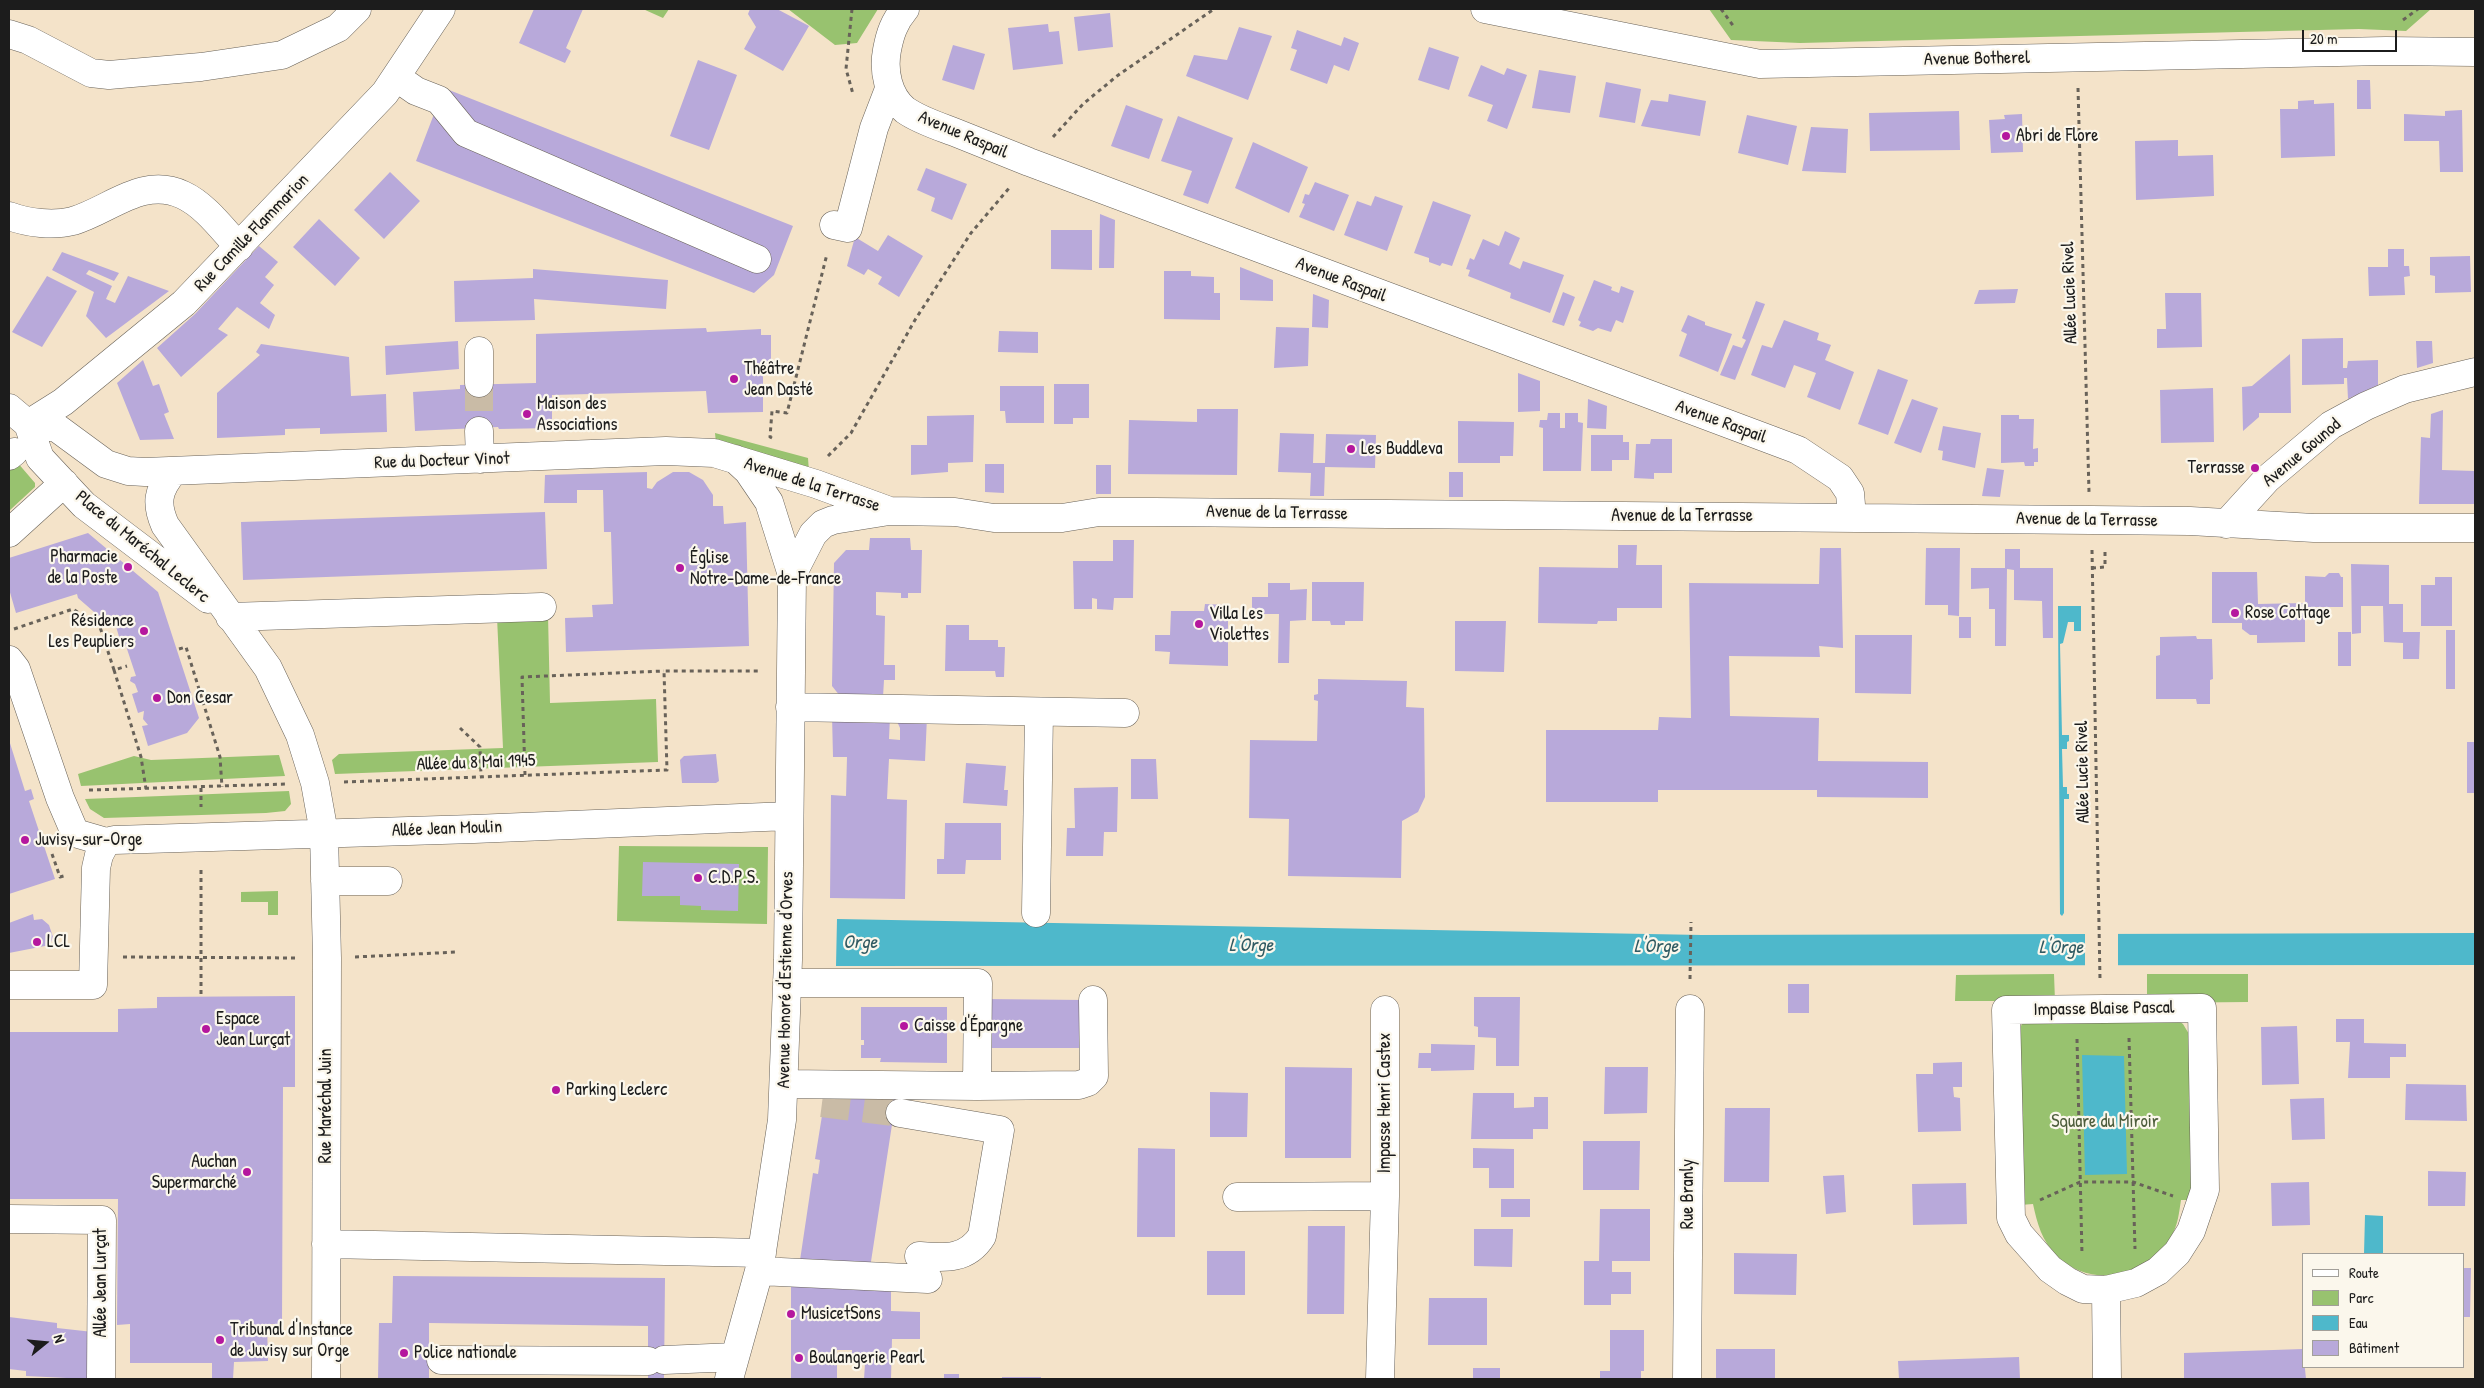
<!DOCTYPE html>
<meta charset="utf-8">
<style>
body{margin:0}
#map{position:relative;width:2484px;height:1388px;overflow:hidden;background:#f4e3c9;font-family:"Patrick Hand",sans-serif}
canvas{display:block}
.frame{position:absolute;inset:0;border:10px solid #1c1c1c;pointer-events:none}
.legend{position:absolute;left:2302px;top:1253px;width:162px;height:115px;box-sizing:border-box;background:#fbf7ec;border:1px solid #a29f99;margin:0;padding:6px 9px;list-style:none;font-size:15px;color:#1c1c1c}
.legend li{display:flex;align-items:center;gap:10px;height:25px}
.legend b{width:25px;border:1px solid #a29f99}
.north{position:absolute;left:20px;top:1318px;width:50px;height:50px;-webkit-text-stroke:4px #fbf7ec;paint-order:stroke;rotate:73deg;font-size:14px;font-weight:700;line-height:20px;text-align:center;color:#1c1c1c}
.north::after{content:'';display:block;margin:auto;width:18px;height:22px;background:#1c1c1c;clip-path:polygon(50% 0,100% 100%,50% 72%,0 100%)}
.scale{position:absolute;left:2302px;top:30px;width:95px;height:22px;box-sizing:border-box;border:2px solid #1c1c1c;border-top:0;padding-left:6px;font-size:15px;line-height:18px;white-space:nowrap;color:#1c1c1c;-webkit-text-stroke:4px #fbf7ec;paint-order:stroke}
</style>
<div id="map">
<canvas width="2484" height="1388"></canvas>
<div class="frame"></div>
<ul class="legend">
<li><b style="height:6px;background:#fff"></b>Route</li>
<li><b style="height:14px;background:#98c26f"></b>Parc</li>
<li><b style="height:14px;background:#4eb8cb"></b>Eau</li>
<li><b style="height:14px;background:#b8a9da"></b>Bâtiment</li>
</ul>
<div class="north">N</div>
<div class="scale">20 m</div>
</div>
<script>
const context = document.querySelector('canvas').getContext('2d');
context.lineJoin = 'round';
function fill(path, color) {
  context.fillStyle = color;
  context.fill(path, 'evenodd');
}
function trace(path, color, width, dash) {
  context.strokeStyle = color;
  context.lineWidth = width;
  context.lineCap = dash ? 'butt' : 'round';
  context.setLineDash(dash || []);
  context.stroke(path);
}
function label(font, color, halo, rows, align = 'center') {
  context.font = font + ' "Patrick Hand",sans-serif';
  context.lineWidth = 4.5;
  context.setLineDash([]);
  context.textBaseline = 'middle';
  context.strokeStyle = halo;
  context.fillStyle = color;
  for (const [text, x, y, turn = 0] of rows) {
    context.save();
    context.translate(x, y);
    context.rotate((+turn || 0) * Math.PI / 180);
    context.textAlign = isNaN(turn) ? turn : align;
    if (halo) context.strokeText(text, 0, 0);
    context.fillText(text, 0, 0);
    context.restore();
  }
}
const green = new Path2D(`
 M643,9h26l-6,9z
 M788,9h90l-21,34 -22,2z
 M1709,9h722l-25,22 -47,-2 -559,14 -69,-3z
 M715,433l93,25 1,14 -93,-29z
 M17,462l18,21v4l-26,24v-42z
 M548,615l2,88 106,-4 2,63 -323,12 -3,-14 7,-6 164,-6 -6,-131z
 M279,755l6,21 -204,10 -3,-12 56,-18 17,4z
 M289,791l2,13 -6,7 -19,2 -162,5 -14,-9 -5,-10z
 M619,846l149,1 -1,77 -150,-3z
 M278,891v24h-10v-13h-27v-10z
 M2054,974l1,27h-100l1,-26z
 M2147,974h101v28l-101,1z
 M2176,1019l7,5 6,10 5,166h-13c-2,13 -3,25 -10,37 -22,41 -81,53 -115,18 -14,-14 -19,-32 -23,-51l-13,1v-178l4,-5z`);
const water = new Path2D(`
 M2058,606h23v25h-7v-9h-6l-5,21 -3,1 2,91h7v6l-2,1v7h-5l1,38h4v7h2v5h-5v114l-2,3 -2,-2z
 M837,919l865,16 773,-2v32l-1639,1z
 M2082,1055l42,1 3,118 -42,1z
 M2365,1215l18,1v38h-19z`);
const pier = new Path2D(`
 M2085,931h33v36h-33z`);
const building = new Path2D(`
 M534,9h49l-17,39 5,3 -6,12 -46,-20z
 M750,9h27l32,17 -26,45 -39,-22 12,-22 -8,-13z
 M1110,13l3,34 -35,4 -4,-34z
 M1048,24l1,8 10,-1 4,33 -50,6 -5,-42z
 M1239,27l33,9 -24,64 -62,-24 8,-21 33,5z
 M1297,30l44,16 3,-9 15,6 -10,28 -15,-6 -7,19 -37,-14 7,-20 -6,-2z
 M953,45l32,9 -11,36 -32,-10z
 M1429,47l30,10 -10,33 -31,-10z
 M698,60l39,15 -28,75 -39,-14z
 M1481,65l23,10 3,-7 20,7 -20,54 -20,-8 6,-16 -25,-9z
 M1539,70l37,6 -6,37 -38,-5z
 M2357,80h13l1,29h-14z
 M1606,82l35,7 -6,34 -36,-6z
 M444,88l349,138 -19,49 -20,18 -338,-132z
 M1669,94l37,7 -6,35 -59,-10 10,-26 17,2z
 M2314,100v4l20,-1 1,53 -54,2 -1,-49h18v-8z
 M1126,105l37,14 -14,40 -38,-13z
 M2462,110l1,62h-23l-1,-31h-35v-27l41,2v-5z
 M1959,111l1,39 -90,1 -1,-38z
 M2022,114l1,38 -32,1 -2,-33 16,-1 -1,-4z
 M1747,115l50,11 -9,39 -50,-12z
 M1178,116l55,22 -25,66 -25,-9 9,-24 -31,-10z
 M1811,127l37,2 -2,44 -44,-2z
 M2178,140v16l35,-1 1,41 -78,4 -1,-59z
 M1253,142l55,25 -19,46 -54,-25z
 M926,168l41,16 -15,36 -21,-9 4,-13 -18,-8z
 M390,172l30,29 -36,38 -30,-29z
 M1315,182l34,13 -15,36 -35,-14 6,-13 -3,-1 3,-9 4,1z
 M1375,196l28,10 -16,45 -43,-16 13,-34 14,5z
 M1433,201l38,14 -19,51 -10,-3 -2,3 -11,-4v-4l-15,-5z
 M1100,214l15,6 -1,48h-15z
 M319,219l41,39 -25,28 -42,-39z
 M1051,230h41v40l-41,-1z
 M1505,231l15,7 -11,26 11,5 3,-8 41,14 -14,38 -40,-15 1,-5 -43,-17 2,-6 -4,-1 4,-11 4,2 9,-21 16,7z
 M888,235l35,21 -24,41 -21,-13 4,-7 -14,-8 -4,6 -17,-9 8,-29 23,14z
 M259,246l19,16 -13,15 9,8 -14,18 15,12 -6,14 -32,-22 -19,22 10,6 -47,42 -24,-29 38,-34z
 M2388,249h16v17h5l1,10 -6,1 1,18 -36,1 -1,-29h20z
 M62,252l57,21 -5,8 -25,-11 -3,4 26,12 -6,13 9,4 13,-27 41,15 -63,47 -20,-22 8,-24 -42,-22z
 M2470,256l1,36 -36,1v-17l-5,-1v-18z
 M1240,267l33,13v21l-33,-1z
 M533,269l135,11 -2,29 -132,-10 1,21 -80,2 -1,-41 79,-3z
 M1164,271h27v5l23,1v16h6v27l-56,-1z
 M47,276l30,15 -35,56 -30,-15z
 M1594,280l18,7 -1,3 8,3 2,-7 13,5 -11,32 -7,-3 -5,12 -13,-4 -5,3 -14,-5 2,-4 -3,-2z
 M2018,289l-3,14 -41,1 5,-14z
 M1563,292l12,5 -11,29 -12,-4z
 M2165,293h36l1,54 -45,1v-19h9z
 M1313,294l16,6 -1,28 -16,-1z
 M1756,301l9,3 -30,76 -15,-5 13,-30 9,3 4,-8 -4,-2z
 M1688,315l17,7v3l27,9 -14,38 -39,-16 8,-22 -6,-3z
 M1784,320l35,13 -2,7 14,5 -6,15 29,12 -14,38 -33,-13 9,-24 -22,-8 -9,23 -34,-13 11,-30 10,3z
 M1276,327l33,1 -1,38 -34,2z
 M706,328l1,4 54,-3v6h10v32h-8v45l-55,1 -2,-22 -154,4v33l-53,1 -1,-2 -83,4 -2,-39 47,-3v-4l76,-2v-49z
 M999,331l39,1v21l-40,-1z
 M2343,338v30h4l1,-7 30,-1v25l-30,14 -1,-21h-3v6l-42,1v-46z
 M458,341l1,28 -73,6 -1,-29z
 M2416,341h16l1,22 -16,5z
 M261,344l88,13 2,39 35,-2 1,38 -67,2v-6l-35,1v6l-68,3v-45l43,-38 -4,-3z
 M2290,354l1,59h-32v4l-16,14 -1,-44 10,-1z
 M143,360l10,26 6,-2 10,28 -5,2 10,25 -34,1 -23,-57z
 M1878,369l30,11 -20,55 -30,-11z
 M1518,373l22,8v30l-22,1z
 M1054,384h35v34h-16v6h-19z
 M1000,386h44v37h-38l-1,-12h-5z
 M2213,388l1,54 -53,1 -1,-53z
 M1588,399l19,7 -1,23 -19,-1z
 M1912,399l26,9 -17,45 -27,-10z
 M1197,409h41l-1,66 -109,-1 1,-54 68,2z
 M2443,410l-1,60 33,1v33h-56l2,-67 9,1 1,-24z
 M1548,413h12v15h5v-15h13v9l5,1 -2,48h-38v-43l-4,-1 1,-7h7z
 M974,415l-1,47 -25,1v9l-37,3v-30h16v-29z
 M2001,415h18v4h15l-1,30 5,-1v14h-4v4h-9l-1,-4 -23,1z
 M1458,421l56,1 -1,34h-13v7h-42z
 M1943,426l38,7 -6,35 -33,-8 1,-9 -5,-1z
 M1280,433l34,1 -1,29h12l1,-29 50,1 -1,33 -50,-1 -1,29h-14l1,-23 -33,-1z
 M1591,435h32v7h6v18h-17v11h-21z
 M1651,439h21v34h-18v6l-20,-1 2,-34h14z
 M985,464h19v29l-19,-1z
 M1096,465h15v29h-15z
 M1987,468l17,2 -4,27 -18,-1z
 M647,472v16l5,1 5,-7 16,-10h16l14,8 10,15v11h10l1,18 22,-2 3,124 -183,6 -1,-34 28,-1 -1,-12 21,-1 -2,-72h-7l-1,-42h-26v13h-33l1,-28z
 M1449,472h14v25h-14z
 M545,512l2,57 -304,11 -2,-58z
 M88,533l70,59 41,126 -12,15 -39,13 -6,-20 6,-1 -5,-6 1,-8 -6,2 -6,-19 6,-2 -3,-8 -5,-3 1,-4 5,-1 -10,-30 -5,1 -3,-2 2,-5 -5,-17 -8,-8 -6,3 -23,-20 -1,-4 -61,19 -7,-24v-31z
 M870,538h40l1,12h11l-1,43h-13v5h-7v-5l-25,-1v23l9,1 -1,49h11v15h-11l-1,17 -43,-1 -8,-10 2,-123 12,-13h23z
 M1113,540h21l-1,58h-19l-1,12 -16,-1v-10l-5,-1v11h-18l-1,-48h40z
 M1618,545h19l-1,20h26v43h-45v13h-19l-1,3 -59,-1 1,-56 79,1z
 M1820,548h21l2,100 -24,-2 1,11 -91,-1 1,60 89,2 -1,43 110,1v36l-111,-1v-7h-159v12h-112v-72h112l1,-13 32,1 -2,-135 130,1z
 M1926,548h34l-1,68 -11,-1v-10h-23z
 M2005,549h15v19h33v70h-10l-1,-37 -28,-1v-30l-7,-1 -1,77h-11v-37h-6v-21l-18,1v-21h34z
 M2351,564l38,1v39h14v28h17l-1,27h-16v-16l-19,-1 -1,-36h-22v27l-9,1z
 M2212,572h45l1,32 47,-1v-27l20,1 4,-4h10l2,4h2v30h-38v35l-48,1v-8h-7l-8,-6v-6h-30z
 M2435,577h17v49h-31v-41h14z
 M1312,582h52l-1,39h-18v4h-14l-1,-4h-18z
 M1268,583h22v7l17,-1 -1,31 -16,1 -1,42h-11l1,-49h-27v-17h16z
 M1205,604l23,1v61l-59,-2 1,-12 -15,-1v-16h15l1,-24h33z
 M1959,617h12v21h-12z
 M1455,621h51l-2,51 -49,-1z
 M946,625h23v15h29v7h7l-1,30h-8l-1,-6h-50z
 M2446,630h9v59h-9z
 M2338,632h13v34h-13z
 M1855,635h57l-1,59 -56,-1z
 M2196,636l1,3h15l1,40 -3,1v24h-13l-1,-5h-40v-43l4,-1v-18z
 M1318,679l89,2 -1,26 18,1 1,89 -7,15 -16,9 -1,57 -113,-2 1,-57 -40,-1 1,-78 67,1 1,-40 -4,-1v-5l4,-1z
 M832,715l58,2 -1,22 11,1v-12l-5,-11h32l-2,44 -36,-2 -2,40 20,1 -2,99 -75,-1 1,-103 15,1 1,-39h-14z
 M9,740l16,51 6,-2 3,10 -5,2 26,78 -46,15z
 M2467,742h8v51h-8z
 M716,754l3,27 -3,2h-34l-2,-23 4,-4z
 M1131,759h25l2,40h-27z
 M966,763l40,3 -2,24h4l-1,16 -44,-3z
 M1118,787l-1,45h-13l-1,24h-37l1,-28h8l-1,-40z
 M945,823h56v37h-35l-1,14h-28v-15h7z
 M643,862l96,2 -1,47 -37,-1v-4l-21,-1v-9h-38z
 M33,914l1,6 8,-1 7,6 4,12 -3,8 -41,8v-30z
 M1788,984h21v29h-21z
 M295,996v91h-12l-1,237h-15l1,37 -34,1 -1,17h-21v-16h-82v-39l-13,1 1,-126h-109v-167h109v-23l39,-1v-11z
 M1474,997h46l-1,69h-23v-28l-18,-1v-10l-4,-1z
 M983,999l102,1v48h-102z
 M861,1007h86v56l-67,-1 1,-4h-20v-13h3v-5h-3z
 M2336,1019h28v24l42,1v13h-16v21h-42l2,-36h-14z
 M2297,1026l2,58 -37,1 -1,-58z
 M1431,1044l44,1 -1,25 -43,1v-3h-13l1,-15h12z
 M1962,1062v25h-9l1,10 6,1 1,33 -43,1 -2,-58h17v-11z
 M1285,1067l67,1 -1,90h-66z
 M1605,1067h43l-1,46 -43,1z
 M2406,1084l60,1 1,36 -62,-1z
 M826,1091l71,1 -27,176 -71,-1 14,-94 5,1 2,-14 -5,-1z
 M1210,1092l38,1 -1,44h-37z
 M1473,1093h41v15l20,-1v-10h14v32h-15v10h-62z
 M2324,1098l1,41 -33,1 -2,-41z
 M1725,1108h45l-1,74h-45z
 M1583,1141h57l-1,49h-56z
 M1138,1148l37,1v88h-38z
 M1473,1148l41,1v39h-25v-20h-16z
 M2428,1171l38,1 -1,34h-37z
 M1844,1175l2,37 -20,2 -3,-38z
 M2309,1182l1,43 -38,1 -1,-43z
 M1966,1183l1,41 -54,1 -1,-41z
 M1501,1199h29v18h-29z
 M1600,1209h50v52h-38v11h19v22h-20v11h-27v-44h15z
 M1308,1226h37l-1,88h-37z
 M1474,1229h39l-1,38 -38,-1z
 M1207,1251h38v44h-38z
 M1734,1253l63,1 -1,41 -62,-1z
 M2463,1268h8l-1,49h-7z
 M393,1276l272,2 -1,101h-16v-53l-219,-3v56h-51l1,-56h13z
 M891,1286v25l29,1v27h-28l-1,40h-27l1,-15h-13v-14h-15v29h-46v-92z
 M1429,1298h58v47h-59z
 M9,1317l48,6v5l36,4 -6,47 -61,-3v-5l-17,-2z
 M1610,1330h34v41h-3v8h-41v-8h10z
 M1716,1349h59v30h-59z
 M2303,1349l3,30h-122v-26z
 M2019,1357l1,22h-121l-1,-18z
 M1473,1368h27v11h-27z
 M944,1374h15v5h-15z
 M1002,1377h39v2h-39z`);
const minorTunnel = new Path2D(`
 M479,383v48
 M822,1103l78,10`);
const path = new Path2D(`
 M852,9l-6,60 7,25
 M1721,9l13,18
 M2403,20l15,-11
 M2078,88l11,404
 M1053,137l30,-33 34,-28 97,-67
 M772,438l-2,-1 2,-26 15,2 40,-159
 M828,456l23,-23 64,-113 56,-87 39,-46
 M2092,550l8,429
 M2092,568l13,-1v-18
 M14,629l59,-20 27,18 14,43 13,-4
 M179,649l7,-2 34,110 2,30
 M114,670l27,87 5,32
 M460,728l20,19 1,29
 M525,775l-3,-98 142,-6
 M344,782l323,-12 -3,-99h97
 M201,788v19
 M89,790l197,-6
 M52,854l8,23 7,-2
 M123,957l174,1
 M355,957l102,-5
 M1690,979l1,-57
 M201,994v-128
 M2129,1038l6,211
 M2077,1039l5,216
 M2040,1200l40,-18h53l40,14`);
const minor = new Path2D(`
 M905,9c-11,13 -15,25 -18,41 -4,21 1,46 18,60 14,10 33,16 49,22 25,10 50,20 75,30l769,288 42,28 10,15 2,24
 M1485,9l275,55 626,-13 89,1
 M9,34l19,6 63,33 18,2 92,-8 81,-12 56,-27 19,-19
 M396,77l20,14 23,9 27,33 291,126
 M9,216c19,7 44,10 64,5 37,-11 70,-45 110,-26 22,10 40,35 56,52
 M834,225l14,3 26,-100 15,-39
 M479,351v32
 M9,408l19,16
 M28,424l29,4 49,36 22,7 17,1 521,-21 48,2 102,31 71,26
 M28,424l35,-22 121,-99 201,-210 56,-84
 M28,424l12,34 44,47 124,94
 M479,431l1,28
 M9,456l5,-4
 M173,472c-16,19 -17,32 -8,53l103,143 32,67 15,48 9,50 3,125 -1,421
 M2226,524l41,-45 64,-54 35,-19 39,-17 70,-17
 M9,533l55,-50
 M792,575l21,-41 10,-10 10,-4 56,-9 66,1 39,6h68l37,-6h55l937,8 99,1 124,7h161
 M230,617l312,-10
 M9,660l7,9 44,129 15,35 31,9 -7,13 -3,13 -3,117h-84
 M790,707l335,6
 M106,842l8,-2 360,-11 315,-13
 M325,881h63
 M1036,913l3,-201
 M2202,1008l3,182 -14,41 -14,22 -19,18 -22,12 -30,7 -23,-1 -16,-8 -17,-12 -31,-35 -8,-16 -5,-208z
 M784,1084l193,2 1,-103h-191
 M977,1086l102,-1 9,-3 6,-6 -1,-76
 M900,1113l100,17 -18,106c-15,24 -37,22 -63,20
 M1237,1197l148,-1
 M9,1219l93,1 -1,159
 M326,1244l436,9
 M759,1271l169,8
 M2106,1290l1,89
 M441,1360l207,1
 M664,1360l71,-3
 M729,1379l30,-108 23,-151 6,-160 4,-385 -23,-73 -21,-31 -13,-12
 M1380,1379l5,-183v-186
 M1687,1379l3,-370`);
const markers = [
 [2006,136,5,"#b5179e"],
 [734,379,5,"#b5179e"],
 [527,414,5,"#b5179e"],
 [1351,449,5,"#b5179e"],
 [2255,468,5,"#b5179e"],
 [128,567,5,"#b5179e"],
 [680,568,5,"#b5179e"],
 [2235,613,5,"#b5179e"],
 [1199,624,5,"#b5179e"],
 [144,631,5,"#b5179e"],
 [157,698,5,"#b5179e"],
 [25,840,5,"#b5179e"],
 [698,878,5,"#b5179e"],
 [37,942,5,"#b5179e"],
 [904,1026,5,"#b5179e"],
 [206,1029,5,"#b5179e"],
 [556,1090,5,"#b5179e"],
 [247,1172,5,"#b5179e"],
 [791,1314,5,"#b5179e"],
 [220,1340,5,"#b5179e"],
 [404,1353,5,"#b5179e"],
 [799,1358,5,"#b5179e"]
];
const streetNames = [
 ["Avenue Botherel",1977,59,-1],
 ["Avenue Raspail",963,135,23],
 ["Rue Camille Flammarion",252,233,-46],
 ["Avenue Raspail",1341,280,21],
 ["Allée Lucie Rivel",2070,293,-92],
 ["Avenue Raspail",1721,422,20],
 ["Avenue Gounod",2302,453,-40],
 ["Rue du Docteur Vinot",442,461,-2],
 ["Avenue de la Terrasse",812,485,18],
 ["Avenue de la Terrasse",1277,513,1],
 ["Avenue de la Terrasse",1682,516],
 ["Avenue de la Terrasse",2087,520,1],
 ["Place du Maréchal Leclerc",142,547,39],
 ["Allée du 8 Mai 1945",476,763,-2],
 ["Allée Lucie Rivel",2083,772,-91],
 ["Allée Jean Moulin",447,829,-2],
 ["Avenue Honoré d'Estienne d'Orves",786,980,-89],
 ["Impasse Blaise Pascal",2104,1009,-1],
 ["Impasse Henri Castex",1385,1103,-90],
 ["Rue Maréchal Juin",326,1106,-90],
 ["Rue Branly",1688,1194,-90],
 ["Allée Jean Lurçat",101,1283,-90]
];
const poiNames = [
 ["Abri de Flore",2016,136],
 ["Théâtre",744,369],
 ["Jean Dasté",744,390],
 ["Maison des",537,404],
 ["Associations",537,425],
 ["Les Buddleva",1361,449],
 ["Terrasse",2245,468,"right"],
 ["Pharmacie",118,557,"right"],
 ["de la Poste",118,578,"right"],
 ["Église",690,558],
 ["Notre-Dame-de-France",690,579],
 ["Rose Cottage",2245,613],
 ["Villa Les",1209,614],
 ["Violettes",1209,635],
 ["Résidence",134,621,"right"],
 ["Les Peupliers",134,642,"right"],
 ["Don Cesar",167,698],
 ["Juvisy-sur-Orge",35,840],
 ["C.D.P.S.",708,878],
 ["LCL",47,942],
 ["Espace",216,1019],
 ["Jean Lurçat",216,1040],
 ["Caisse d'Épargne",914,1026],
 ["Parking Leclerc",566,1090],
 ["Auchan",237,1162,"right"],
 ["Supermarché",237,1183,"right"],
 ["MusicetSons",801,1314],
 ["Tribunal d'Instance",230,1330],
 ["de Juvisy sur Orge",230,1351],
 ["Police nationale",414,1353],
 ["Boulangerie Pearl",809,1358]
];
const parkNames = [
 ["Square du Miroir",2105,1122]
];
const waterNames = [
 ["Orge",860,943],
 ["L'Orge",1251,946],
 ["L'Orge",1656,947],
 ["L'Orge",2061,948]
];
fill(green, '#98c26f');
fill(water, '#4eb8cb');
fill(pier, '#f4e3c9');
fill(building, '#b8a9da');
trace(minorTunnel, '#c9bba6', 28, [28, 14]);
trace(minor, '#686259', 29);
trace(path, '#686259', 3, [4, 4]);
trace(minor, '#fff', 28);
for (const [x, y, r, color] of markers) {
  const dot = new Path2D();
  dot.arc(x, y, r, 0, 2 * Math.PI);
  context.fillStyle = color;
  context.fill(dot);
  trace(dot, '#fbf7ec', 2);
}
label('18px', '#1c1c1c', '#fbf7ec', streetNames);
label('18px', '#1c1c1c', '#fbf7ec', poiNames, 'left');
label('18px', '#4e5e3d', '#fbf7ec', parkNames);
label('italic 19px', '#305a62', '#fbf7ec', waterNames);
</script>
